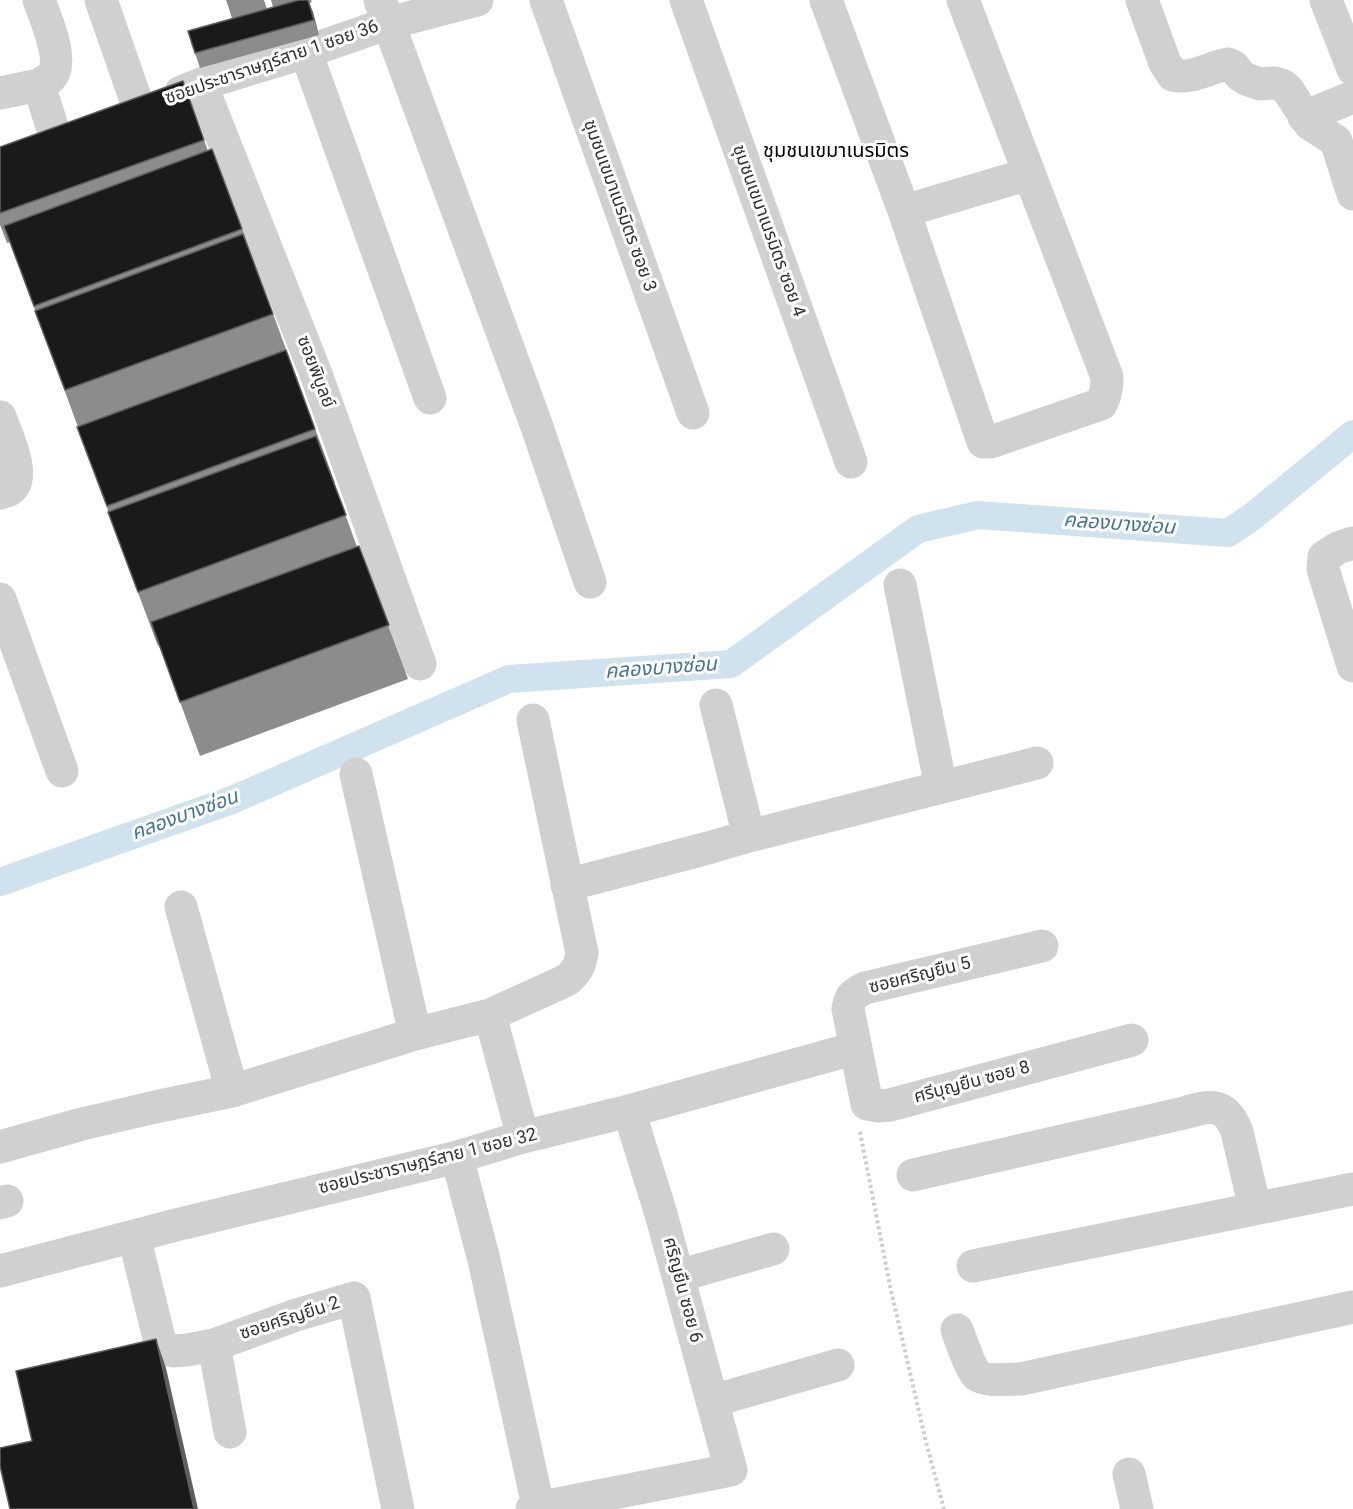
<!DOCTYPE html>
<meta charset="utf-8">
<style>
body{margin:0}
canvas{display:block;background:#fff}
</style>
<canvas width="1353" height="1509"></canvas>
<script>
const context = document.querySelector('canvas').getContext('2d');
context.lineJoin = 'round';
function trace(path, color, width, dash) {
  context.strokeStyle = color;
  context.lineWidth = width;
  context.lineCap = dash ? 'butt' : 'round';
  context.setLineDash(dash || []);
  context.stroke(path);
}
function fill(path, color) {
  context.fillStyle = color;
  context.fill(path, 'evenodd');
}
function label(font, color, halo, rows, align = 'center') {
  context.font = font + ' Roboto,"Noto Sans Thai",sans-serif';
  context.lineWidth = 6;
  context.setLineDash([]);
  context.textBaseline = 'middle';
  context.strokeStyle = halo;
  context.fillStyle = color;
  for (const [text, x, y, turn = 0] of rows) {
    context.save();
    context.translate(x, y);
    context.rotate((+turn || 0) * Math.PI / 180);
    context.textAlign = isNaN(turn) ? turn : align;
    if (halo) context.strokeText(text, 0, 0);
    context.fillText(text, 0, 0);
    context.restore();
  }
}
const canal = new Path2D(`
 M0,882l232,-82 277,-121 222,-15 187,-135 60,-14 250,18 24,-16 101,-83`);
const path = new Path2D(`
 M860,1132l30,154 36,156 18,67`);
const minor = new Path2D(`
 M39,0c6,17 26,61 12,77 -3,3 -8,5 -12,8l16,51
 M101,0l38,109
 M380,0l156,424 54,158
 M546,0l147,413
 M686,0l165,462
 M826,0l78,211 79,231h8l110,-38c5,-9 6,-16 6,-27l-144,-377
 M1142,0l23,63 8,12c18,5 37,-8 55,-11l5,2 7,9 6,4 14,5 15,-1 7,2 6,5 22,34 26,17 17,53
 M1326,0l27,69
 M306,52l124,346
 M201,84l115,290 104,290
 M181,92l20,-8 105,-32 83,-29 88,-23
 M0,93l39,-8
 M1304,117l49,-20
 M904,211l125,-37
 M0,417c6,17 28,61 9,73 -3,1 -6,2 -9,3
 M1353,543l-15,5 -14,9 -1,12 30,97
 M900,585l41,202
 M0,599l62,172
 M716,705l33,131
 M356,774l59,260
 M567,885l141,-37 41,-12 288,-73
 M181,907l51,184
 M1042,946l-177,42c-12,6 -15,8 -17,21l19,95 11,2 12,-1 242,-65
 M490,1015l33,122
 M0,1147l82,-23 73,-17 77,-16 183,-57 75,-19 77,-35c10,-9 13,-14 15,-27l-49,-233
 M457,1157l27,103 51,232
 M913,1175l271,-62c27,-8 42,-11 53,19l18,76
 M0,1203l7,-2
 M134,1236l25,102 4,9 9,4 15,-1 27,-5 82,-30 58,-17 44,211
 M973,1266l380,-77
 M0,1271l176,-46 281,-68 66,-20 106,-26 227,-63
 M678,1276l95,-27
 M957,1330c4,10 13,38 20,45 9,7 33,4 44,4l332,-72
 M214,1345l16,87
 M712,1401l126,-36
 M1129,1474l8,35
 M532,1509l199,-39 -70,-256 -32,-103`);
const wall = new Path2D(`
 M226,0h38l3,9 6,-2 -2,-7h40l1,2 -3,1 10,32 -119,33 -5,-15 37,-35z
 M183,81l25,70 34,78 93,254h-1l23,64 2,-1 49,133 -208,77 -41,-111 -1,1 -30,-80 -50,-139 -68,-185 -3,1 -7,-18v-78z`);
const shadedWall = new Path2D(`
 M308,0l5,12 6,23 -5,-15z
 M156,1339l10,29 32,141h-4z`);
const building = new Path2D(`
 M299,0h9l6,20 -119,33 -7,-22z
 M183,81l21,59 -204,73v-66z
 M212,149l30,80 -208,77 -30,-80z
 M243,234l30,80 -208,76 -30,-79z
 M286,350l29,79 -208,77 -30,-79z
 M316,436l30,79 -208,77 -30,-80z
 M359,546l30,79 -209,77 -29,-80z
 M156,1339l38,170h-184l-10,-43v-18l32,-7 -16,-70z`);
const streetNames = [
 ["ซอยประชาราษฎร์สาย 1 ซอย 36",272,63,-19],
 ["ชุมชนเขมาเนรมิตร ซอย 3",619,206,70],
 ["ชุมชนเขมาเนรมิตร ซอย 4",768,231,70],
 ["ซอยพิบูลย์",315,372,69],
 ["ซอยศริญยืน 5",920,976,-14],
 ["ศรีบุญยืน ซอย 8",972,1083,-15],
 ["ซอยประชาราษฎร์สาย 1 ซอย 32",428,1162,-14],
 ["ศริญยืน ซอย 6",682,1290,75],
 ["ซอยศริญยืน 2",290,1319,-18]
];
const neighbourhoodNames = [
 ["ชุมชนเขมาเนรมิตร",836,152]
];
const waterNames = [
 ["คลองบางซ่อน",1119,525,4],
 ["คลองบางซ่อน",661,669,-4],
 ["คลองบางซ่อน",185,816,-20]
];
trace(canal, '#cfe2ee', 28);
trace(path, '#cdcdcd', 4, [3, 3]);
trace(minor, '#d0d0d0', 33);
fill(wall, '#8c8c8c');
fill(shadedWall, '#5f5f5f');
fill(building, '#1a1a1a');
trace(building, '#5f5f5f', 1.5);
label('18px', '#333', '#fff', streetNames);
label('20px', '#000', '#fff', neighbourhoodNames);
label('italic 20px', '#3f7597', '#fff', waterNames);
</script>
